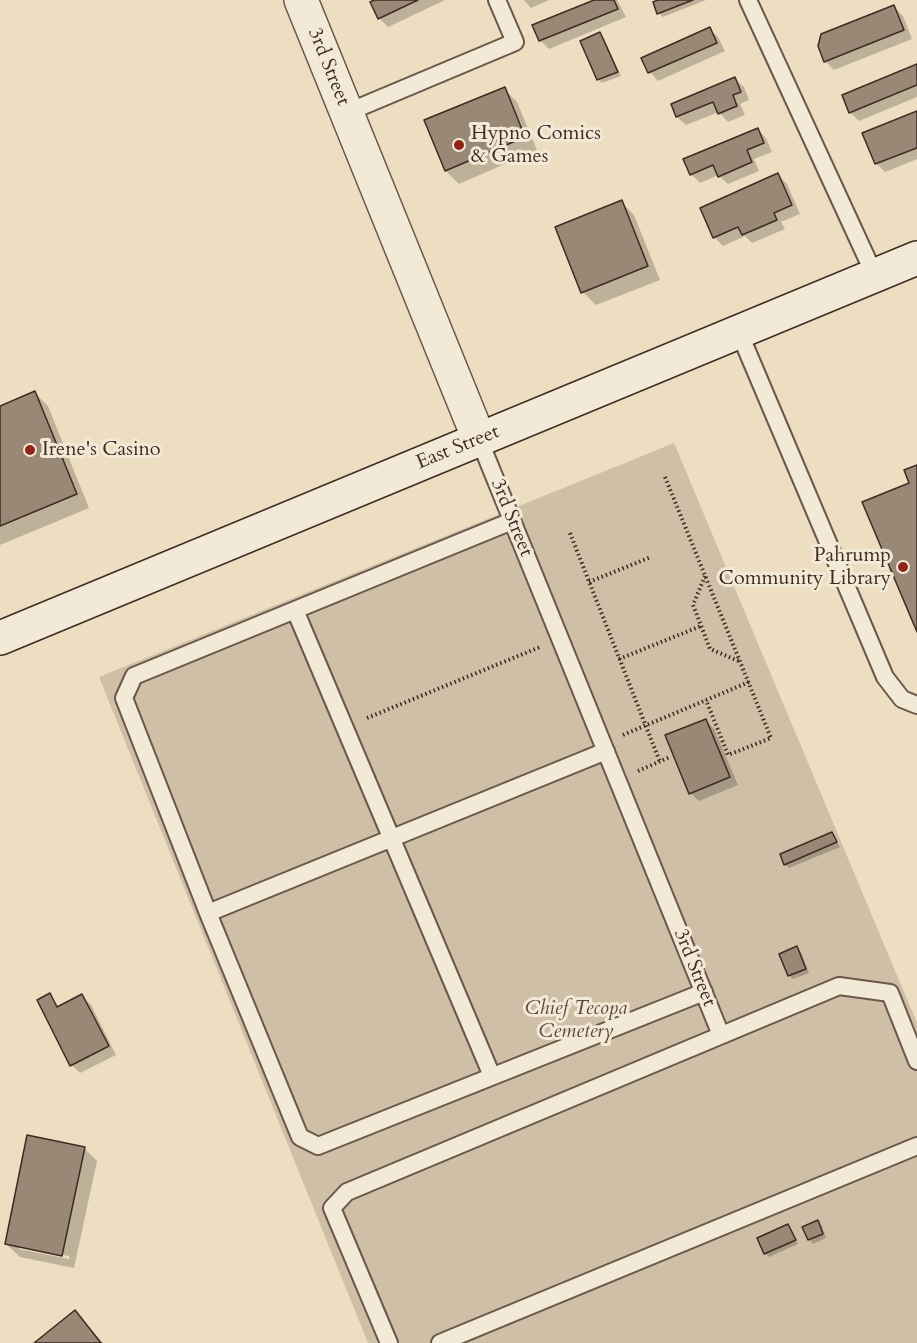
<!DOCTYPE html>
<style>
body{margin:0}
canvas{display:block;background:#edddc1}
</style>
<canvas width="917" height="1343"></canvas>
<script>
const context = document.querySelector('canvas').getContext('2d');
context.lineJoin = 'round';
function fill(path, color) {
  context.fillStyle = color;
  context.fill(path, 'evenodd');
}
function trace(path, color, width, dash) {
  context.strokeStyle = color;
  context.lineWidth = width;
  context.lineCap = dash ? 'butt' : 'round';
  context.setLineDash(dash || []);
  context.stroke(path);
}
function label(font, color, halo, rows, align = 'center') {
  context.font = font + ' Cardo,serif';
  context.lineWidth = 6;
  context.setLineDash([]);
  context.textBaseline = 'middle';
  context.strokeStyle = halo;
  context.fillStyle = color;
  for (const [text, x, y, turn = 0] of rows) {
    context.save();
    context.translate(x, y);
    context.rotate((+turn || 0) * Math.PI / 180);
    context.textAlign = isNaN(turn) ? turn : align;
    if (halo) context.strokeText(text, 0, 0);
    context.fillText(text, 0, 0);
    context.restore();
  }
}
const green = new Path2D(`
 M674,443l243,580v320h-549l-269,-666z`);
const shadow = new Path2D(`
 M378,0h67l-57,27 -9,-9z
 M524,0h25l-18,8z
 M598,0h19l9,17 -77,32 -9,-9z
 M662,0h44l-43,17 -4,-4 -5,-10z
 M894,7l9,9 9,23 -78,31 -9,-9z
 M709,29l9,8 7,14 -67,30 -8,-9 -7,-14z
 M600,34l4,4 17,38 -19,7 -4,-4z
 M917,66v31l-58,24 -9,-9z
 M735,79l9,8 5,13 -9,4 5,11 -17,7 -9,-10 -33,13 -9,-8 -4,-12z
 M504,89l13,13 20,48 -78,34 -13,-13 -21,-50z
 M917,113v46l-32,13 -9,-9z
 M758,130l8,8 6,14 -18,7 5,12 -31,13 -10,-9 -18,8 -9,-9z
 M778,175l9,9 13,30 -19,8 4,7 -33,14 -7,-7 -22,10 -9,-9z
 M621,202l13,13 26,65 -64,25 -13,-13z
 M35,393l13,13 41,102 -89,37v-137z
 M706,720l8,9 24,56 -39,16 -9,-8z
 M832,834l8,13 -51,21 -4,-4z
 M797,948l4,4 8,21 -16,6 -4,-4z
 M49,995l11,13 22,-12 9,9 25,50 -36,18 -8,-8z
 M84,1148l13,13 -23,107 -54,-11 -14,-13zM19,1246l50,10v3l-50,-10z
 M818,1222l4,4 4,12 -13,6 -4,-5z
 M788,1225l10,19 -29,13 -4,-4z
 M75,1312l28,31h-67z`);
const building = new Path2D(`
 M374,0h44l-40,19 -8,-17z
 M594,0h20l4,9 -79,32 -7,-16z
 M658,0h35l-36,14 -4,-12z
 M894,5l10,25 -80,32 -6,-16 3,-12z
 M710,27l7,16 -69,30 -7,-15z
 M600,32l18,40 -21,8 -17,-39z
 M917,64v21l-68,28 -7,-18z
 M735,77l6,15 -8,3 4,11 -19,8 -5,-12 -37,15 -5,-13z
 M505,87l20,50 -80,34 -21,-51z
 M917,111v37l-42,16 -13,-31z
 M758,128l6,15 -17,7 5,12 -34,15 -5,-12 -23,10 -7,-16z
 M778,173l14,32 -18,8 3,7 -35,15 -4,-8 -25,11 -13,-30z
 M622,200l26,66 -67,27 -26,-66z
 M35,391l42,103 -77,32v-120z
 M917,465v167l-55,-130 47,-19 -5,-13z
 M706,719l24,58 -41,17 -24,-59z
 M832,832l5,10 -53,23 -4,-11z
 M797,946l9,23 -18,7 -9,-22z
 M50,993l7,14 25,-13 27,52 -39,20 -33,-66z
 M27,1135l58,12 -23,109 -57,-12z
 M818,1220l5,14 -15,6 -6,-13z
 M788,1224l8,16 -32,14 -7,-16z
 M75,1310l26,33h-67z`);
const path = new Path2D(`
 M665,477l106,261 -43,17 -22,-55
 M570,533l90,229
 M705,576l-12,29 17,44 31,13
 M589,582l62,-25
 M619,659l82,-33
 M367,718l173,-71
 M623,735l126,-53
 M638,771l32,-14`);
const lane = new Path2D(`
 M748,0l127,276
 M346,113l169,-71 -18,-42
 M739,332l146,345 17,22 15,6
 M479,439l242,596
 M512,521l-378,155 -10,22 84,215 92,224 18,9 386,-154
 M295,610l197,466
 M208,913l398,-162
 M389,1343l-57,-135 15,-16 492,-206 51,7 27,68
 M440,1343l477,-197`);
const street = new Path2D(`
 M301,0l178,439`);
const secondary = new Path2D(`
 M0,638l917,-380`);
const markers = [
 [459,145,6,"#8f2418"],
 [30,450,6,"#8f2418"],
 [903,567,6,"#8f2418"]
];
const streetNames = [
 ["3rd Street",328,67,68],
 ["East Street",458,448,-22],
 ["3rd Street",511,518,68],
 ["3rd Street",694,968,68]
];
const poiNames = [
 ["Hypno Comics",471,134],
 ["& Games",471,157],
 ["Irene's Casino",42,450],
 ["Pahrump",891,556,"right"],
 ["Community Library",891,579,"right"]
];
const parkNames = [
 ["Chief Tecopa",576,1009],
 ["Cemetery",576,1032]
];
fill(green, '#cfbfa6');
fill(shadow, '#0003');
fill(building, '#998875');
trace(building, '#3e2b22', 1.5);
trace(lane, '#6a584a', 20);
trace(street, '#6a584a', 36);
trace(secondary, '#3e2b22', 36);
trace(path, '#3e2b22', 4, [1.5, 3]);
trace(lane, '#f3e9d7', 16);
trace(street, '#f3e9d7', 33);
trace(secondary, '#f3e9d7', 33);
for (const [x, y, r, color] of markers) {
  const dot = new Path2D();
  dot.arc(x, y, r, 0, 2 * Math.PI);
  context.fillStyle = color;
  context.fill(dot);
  trace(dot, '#f3e9d7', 2);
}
label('20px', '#3e2b22', '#f3e9d7', streetNames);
label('20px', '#3e2b22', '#f3e9d7', poiNames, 'left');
label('italic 20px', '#5b493c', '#f3e9d7', parkNames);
</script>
